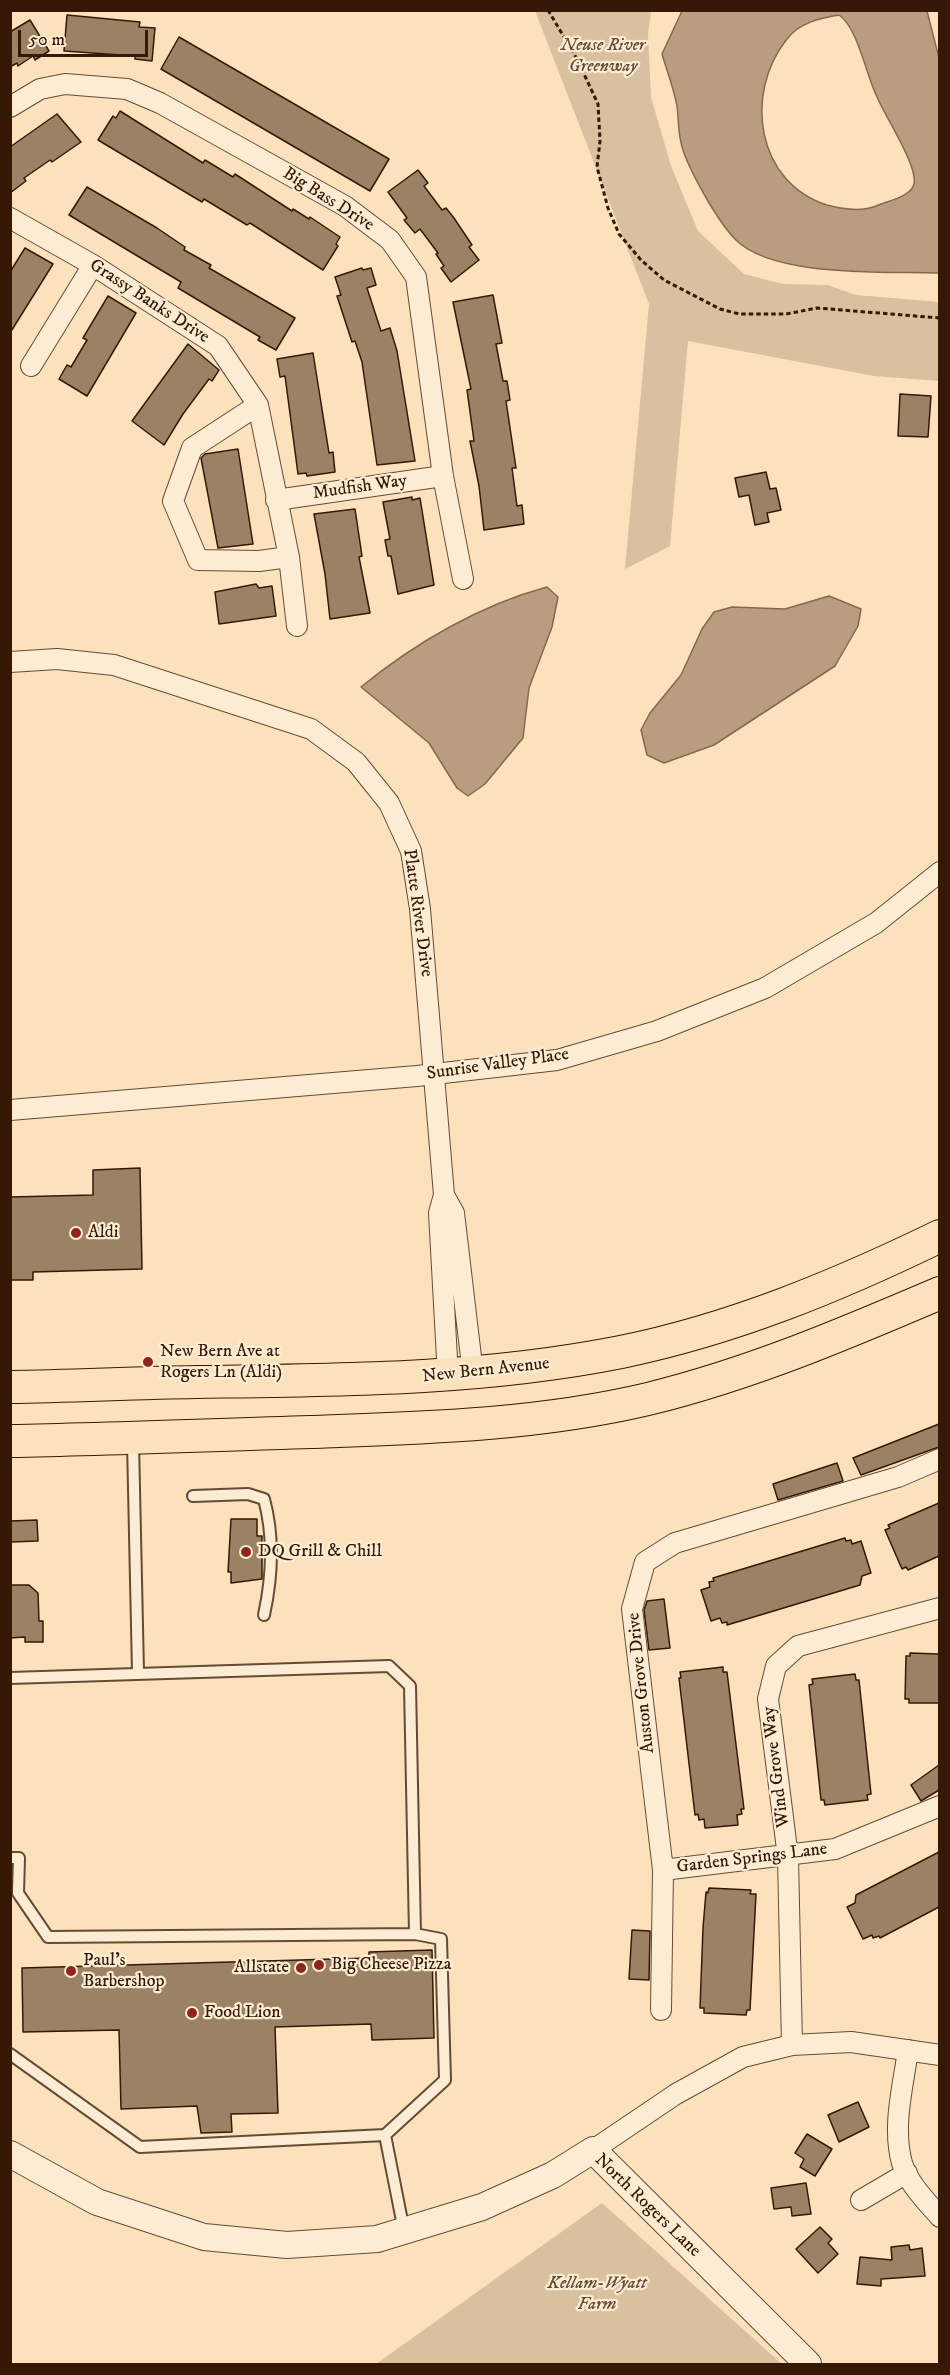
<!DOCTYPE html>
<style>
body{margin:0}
#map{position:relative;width:950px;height:2375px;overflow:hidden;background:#fbe2bd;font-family:"IM FELL DW Pica",serif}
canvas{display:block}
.frame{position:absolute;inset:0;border:12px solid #351906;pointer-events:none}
.scale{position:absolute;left:18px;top:30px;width:130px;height:27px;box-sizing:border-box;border:3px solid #351906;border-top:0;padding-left:8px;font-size:18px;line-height:21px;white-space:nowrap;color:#351906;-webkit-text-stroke:4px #fcecd4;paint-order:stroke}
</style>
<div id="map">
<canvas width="950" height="2375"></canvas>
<div class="frame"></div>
<div class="scale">50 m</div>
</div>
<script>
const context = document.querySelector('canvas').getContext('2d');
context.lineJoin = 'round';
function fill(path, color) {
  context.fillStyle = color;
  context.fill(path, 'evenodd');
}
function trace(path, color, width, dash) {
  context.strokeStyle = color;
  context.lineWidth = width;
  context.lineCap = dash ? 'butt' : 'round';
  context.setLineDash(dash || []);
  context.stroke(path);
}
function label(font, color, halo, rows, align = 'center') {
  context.font = font + ' "IM FELL DW Pica",serif';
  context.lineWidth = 4.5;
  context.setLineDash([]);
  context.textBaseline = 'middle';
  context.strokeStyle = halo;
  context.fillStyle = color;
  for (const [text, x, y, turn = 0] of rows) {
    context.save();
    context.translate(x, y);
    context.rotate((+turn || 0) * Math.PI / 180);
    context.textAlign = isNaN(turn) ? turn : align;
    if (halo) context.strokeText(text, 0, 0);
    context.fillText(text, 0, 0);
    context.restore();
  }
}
const green = new Path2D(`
 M535,11h116l-3,23 3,63 20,69 27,65 46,43 39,10 44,1 29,10 83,7v79l-65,-5 -186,-35 -18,205 -45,23 24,-265z
 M602,2203l180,161h-406z`);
const water = new Path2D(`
 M682,11h245l13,51 -1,211c-51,-2 -165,5 -203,-33 -18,-18 -41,-60 -51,-84 -7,-17 -6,-33 -8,-50 -3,-17 -10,-35 -15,-52zM839,15c19,13 27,60 38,82 8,19 41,69 37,87 -3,13 -27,17 -38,22 -15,6 -34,3 -49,-1 -70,-22 -84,-111 -40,-166 12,-16 33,-21 52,-24z
 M547,587l11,10 -6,30 -23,61 -6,50 -38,46 -17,12 -11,-8 -28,-45 -68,-56c54,-44 119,-82 186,-100z
 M829,596l32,13 -3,17 -23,40 -121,79 -50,18 -17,-8 -6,-25 9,-17 31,-38 21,-46 12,-17 18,-5 53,2z`);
const building = new Path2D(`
 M67,15l73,7 -1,5 16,1 -3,33 -17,-2v-3l-71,-5z
 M30,20l19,31 -14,9 -2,-4 -15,10 -1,-3 -7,4v-35z
 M179,37l210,122 -19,32 -209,-122z
 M120,111l83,52 2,-3 28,17 2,-3 57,37 1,-2 16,10 1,-2 30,20 -4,7 2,2 -15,24 -73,-47 -3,2 -43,-26 -2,3 -104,-62 15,-24 3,2z
 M57,114l24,28 -29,20 -2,-2 -26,18 2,3 -16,12v-46z
 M418,170l10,13 -4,3 18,24 4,-2 8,10 18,27 -3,2 10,13 -28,22 -10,-14 3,-2 -8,-12 2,-1 -18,-24 -5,4 -11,-13 3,-2 -19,-26z
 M87,187l70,41 28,19 -1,3 27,15 -2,3 86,50 -19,32 -18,-10 2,-3 -82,-49 3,-6 -112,-67z
 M25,248l28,16 -43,69v-61z
 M362,268l1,2 8,-2 5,17 -9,3 14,43 9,-3 7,23 18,110 -38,4 -15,-103 -7,-21 -3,1 -15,-46 4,-1 -6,-18z
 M493,295l9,48 -6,1 7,37h4l3,19 -4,1 10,67h-4l5,38 5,-1 2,19 -40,6 -5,-44 -9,-45h4l-7,-51 4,-1 -18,-87z
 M108,296l28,17 -49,83 -28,-17 8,-14 4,2 16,-27 -4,-2z
 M188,344l31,26 -7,11 -3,-2 -26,35 -19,31 -32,-24z
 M313,353l16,100 4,-1 2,20 -28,4 -1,-3 -8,1 -13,-98 -5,1 -3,-18z
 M900,394l31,2 -3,41 -30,-1z
 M238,449l15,95 -35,4 -17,-90 4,-4z
 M766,472l4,17 6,-1 5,22 -14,3 2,9 -14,3 -6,-30 -10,2 -4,-19z
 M412,497v3l8,-2 14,87 -36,9 -7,-38h-3l-3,-16 5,-1 -7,-37z
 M355,509l7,47 -3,1 11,56 -40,6 -5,-45 -11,-60z
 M256,584l3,4 13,-2 4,30 -57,8 -4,-32z
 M140,1168l2,101 -109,3v8h-23v-83l83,-2v-25z
 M939,1424v23l-78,28 -8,-17z
 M837,1463l6,18 -65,19 -5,-16z
 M939,1503v53l-31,14 -2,-3 -4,2 -17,-39 5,-2 -2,-3z
 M231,1519h26v17h5v43l-31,4v-11h-3z
 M37,1520l1,21 -28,1v-21z
 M845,1538l1,3 5,-1 1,4 9,-3 10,32 -9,3 -2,9 -133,40v-3l-5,1 -2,-5 -9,3 -10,-31 9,-3 -1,-5 5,-1 -1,-3z
 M10,1585h19l9,8 1,28h4v21h-18v-5l-15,1z
 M664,1599l6,49 -21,2 -5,-40 3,-9z
 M910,1653l29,1v49h-30v-4h-4l1,-43h4z
 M723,1667v5h4l17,137h-3l1,5 -5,1 1,10 -33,3 -1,-9 -5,1 -1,-6 -3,1 -16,-137h2l-1,-6z
 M855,1674l1,6h3l12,114 -4,1 1,5 -43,5 -1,-5h-3l-12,-115 4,-1 -1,-5z
 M939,1765v25l-18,11 -10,-16z
 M939,1852v55l-59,31 -1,-2 -6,2 -1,-3 -9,4 -16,-32 8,-4 1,-8z
 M709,1888l42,2 -1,4h6l-6,116h-3l-1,5 -42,-2v-5h-4l3,-80 3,-36 2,1z
 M632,1930l18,1 -1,49 -20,-1z
 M432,1950l2,88 -62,2 -1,-16 -96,3 3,86 -47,1 1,18 -31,1 -4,-27 -76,3 -2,-79 -96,2 -1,-64 347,-10v-6z
 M858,2102l11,25 -30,15 -11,-27z
 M807,2134l25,15 -17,27 -15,-9 4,-8 -9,-6z
 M806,2183l5,31 -19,2 -1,-9 -17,2 -3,-21z
 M820,2227l12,12 -4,4 10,11 -20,19 -22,-24z
 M909,2245l1,5 12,-2 3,28 -44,3v7l-24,-2 3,-27 32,3 -1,-13z`);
const path = new Path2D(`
 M548,10l29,49 21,45 2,37 -3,26 11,41 11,26 22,26 23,20 56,29 19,5h47l31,-6 123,10`);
const service = new Path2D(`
 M133,1442l5,230
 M193,1496l55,-2 16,5c10,37 8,79 0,116
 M10,1678l379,-12 21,20 5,248 -367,3 -30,-44 1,-35h-9
 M10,2054l130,93 245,-12
 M404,2231l-19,-96 60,-55 -4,-141 -26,-5`);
const minor = new Path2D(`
 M10,107l30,-18 25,-5 62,5 33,14 185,103 45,34 26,37 27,199 20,103
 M10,218l83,47 125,81 40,59 31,152 8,69
 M31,366l62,-101
 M258,405l-66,43 -19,53 25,59 61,1 30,-4
 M276,500l167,-24
 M10,662l47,-3 57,6 197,64 45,33 33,41 22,48 9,58 24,286 -5,18 9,164
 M10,1110l407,-34 140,-16 100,-29 108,-43 111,-65 64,-51
 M444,1195l10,18 19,161
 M663,1870l172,-21 105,-43
 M661,2010l2,-140 -31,-261 13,-47 30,-19 223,-66 42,-18
 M792,2045l-4,-188 -20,-158 8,-33 22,-20 142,-38
 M908,2050c-5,37 -16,77 -6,113 6,20 24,38 38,54
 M593,2150l83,-56 67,-37 49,-12 59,-3 89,13
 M861,2200l46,-27`);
const tertiary = new Path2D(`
 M10,2154l87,48 107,35 83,8 90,-6 105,-32 71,-32 40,-25 215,214`);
const primary = new Path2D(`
 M10,1387c63,-1 125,-4 187,-5 143,-2 283,-2 424,-30 112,-23 216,-66 319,-116
 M10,1441c101,-2 201,-6 301,-9 113,-4 227,-7 337,-33 102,-25 196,-65 292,-106`);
const markers = [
 [76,1233,6,"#8f2418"],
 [148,1362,6,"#8f2418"],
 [246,1552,6,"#8f2418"],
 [319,1965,6,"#8f2418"],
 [301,1968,6,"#8f2418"],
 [71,1971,6,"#8f2418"],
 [192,2013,6,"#8f2418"]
];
const parkNames = [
 ["Neuse River",603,46],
 ["Greenway",603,67],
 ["Kellam-Wyatt",597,2284],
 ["Farm",597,2305]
];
const streetNames = [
 ["Big Bass Drive",328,200,32],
 ["Grassy Banks Drive",149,302,33],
 ["Mudfish Way",360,488,-8],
 ["Platte River Drive",417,913,82],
 ["Sunrise Valley Place",498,1065,-8],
 ["New Bern Avenue",486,1371,-6],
 ["Auston Grove Drive",642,1683,-96],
 ["Wind Grove Way",777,1767,-97],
 ["Garden Springs Lane",752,1859,-7],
 ["North Rogers Lane",647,2206,44]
];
const poiNames = [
 ["Aldi",88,1233],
 ["New Bern Ave at",160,1352],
 ["Rogers Ln (Aldi)",160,1373],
 ["DQ Grill & Chill",258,1552],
 ["Paul's",83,1961],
 ["Barbershop",83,1982],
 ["Big Cheese Pizza",331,1965],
 ["Allstate",289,1968,"right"],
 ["Food Lion",204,2013]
];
fill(green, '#d9c09e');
fill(water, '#b89e7f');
trace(water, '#84694f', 1.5);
fill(building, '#9c8265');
trace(building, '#351906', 1.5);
trace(service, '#664b34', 14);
trace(minor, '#664b34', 22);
trace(tertiary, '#664b34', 28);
trace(primary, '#351906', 34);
trace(path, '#351906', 3, [4.5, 3]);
trace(service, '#fcecd4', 10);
trace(minor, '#fcecd4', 20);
trace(tertiary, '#fcecd4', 26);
trace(primary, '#fbe2bd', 32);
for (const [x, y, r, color] of markers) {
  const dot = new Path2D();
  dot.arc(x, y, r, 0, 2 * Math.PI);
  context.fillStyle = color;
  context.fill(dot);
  trace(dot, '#fcecd4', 2);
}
label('italic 18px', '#664b34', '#fcecd4', parkNames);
label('18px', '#351906', '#fcecd4', streetNames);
label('18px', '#351906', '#fcecd4', poiNames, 'left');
</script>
